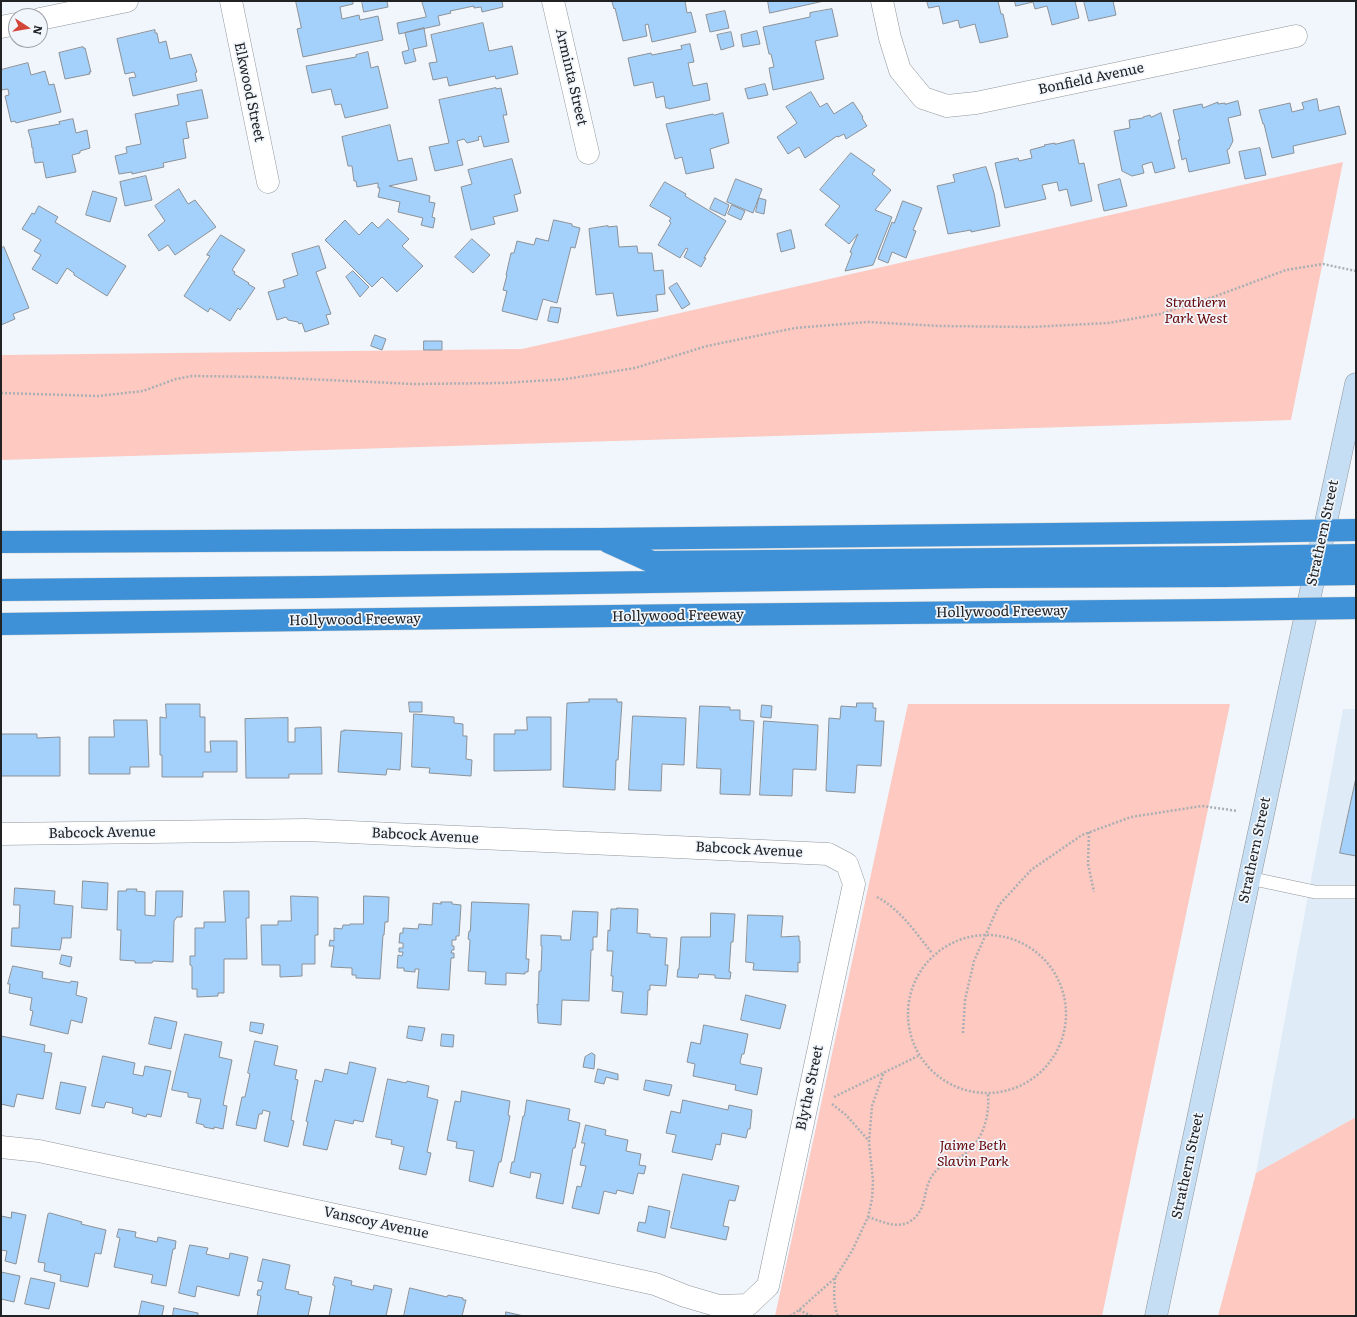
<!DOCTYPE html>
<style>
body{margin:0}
#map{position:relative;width:1357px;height:1317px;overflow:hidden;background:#f0f6fc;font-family:Literata,serif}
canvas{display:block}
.frame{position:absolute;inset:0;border:2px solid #202224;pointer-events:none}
.north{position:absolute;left:8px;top:8px;width:40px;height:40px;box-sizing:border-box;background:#f0f6fc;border:1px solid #9da1a6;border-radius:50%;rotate:102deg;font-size:11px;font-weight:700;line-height:16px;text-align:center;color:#202224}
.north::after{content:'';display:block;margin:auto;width:14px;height:18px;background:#d34539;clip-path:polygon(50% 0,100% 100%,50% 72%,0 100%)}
</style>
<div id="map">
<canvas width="1357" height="1317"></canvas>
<div class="frame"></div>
<div class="north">N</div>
</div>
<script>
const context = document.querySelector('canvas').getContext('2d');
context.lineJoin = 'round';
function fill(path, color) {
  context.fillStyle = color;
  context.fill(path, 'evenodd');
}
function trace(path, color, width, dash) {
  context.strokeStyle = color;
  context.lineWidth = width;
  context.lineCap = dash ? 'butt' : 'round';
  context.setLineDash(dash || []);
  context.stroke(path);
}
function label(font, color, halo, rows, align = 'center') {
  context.font = font + ' Literata,serif';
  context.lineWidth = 3.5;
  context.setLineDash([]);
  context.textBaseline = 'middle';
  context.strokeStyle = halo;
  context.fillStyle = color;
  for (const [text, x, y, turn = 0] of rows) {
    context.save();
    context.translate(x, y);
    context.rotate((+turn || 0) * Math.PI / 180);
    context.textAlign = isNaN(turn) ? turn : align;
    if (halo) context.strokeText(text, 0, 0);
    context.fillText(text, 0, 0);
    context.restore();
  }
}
const built = new Path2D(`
 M1343,709h13v408l-100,56z`);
const green = new Path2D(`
 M1343,162l-52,258 -1290,40v-105l521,-6z
 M908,704h322l-128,612h-327z
 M1356,1117v199h-138l38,-143z`);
const building = new Path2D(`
 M296,1h57v3l-13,3 2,12 17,-4 1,5 18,-4 5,24 -80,17 -6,-28 4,-1z
 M362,1h25l1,6 -24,5z
 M422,1h80l1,6 -21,5 -1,-5 -7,1v-2l-24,5 1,2 -13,3 2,9 -41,9 -2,-11 29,-6z
 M613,1h72l2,12 4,-1 5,20 -44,10 -4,-18 -3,1 2,11 -24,5 -8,-33 -1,1 -2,-7z
 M768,1h56l-54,12z
 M927,1h71l3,13h2l5,23 -28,6 -5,-19 -15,4 -2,-8 -15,4 -4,-18 -10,2z
 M1015,1h60l4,17 -27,7 -5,-19 -12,3 -2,-7 -17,4z
 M1084,1h29l3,14 -27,6z
 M832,9l6,27 -23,5 9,38 -51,11 -4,-22 5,-1 -3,-13h-2l-6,-27 47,-10v-4z
 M725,11l4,17 -19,4 -4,-17z
 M483,23l6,28 23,-5 6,28 -22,5 -1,-3 -46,10 -2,-9 -14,3 -4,-17 8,-1 -6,-27z
 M424,28l3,18 -14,3 3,12 -11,3 -3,-12 7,-2 -4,-17z
 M155,30v3h2l2,10 7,-2 4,18 21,-5 6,18 -2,1 2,8 -64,15 -4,-18 7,-1 -2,-5 -9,2 -8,-35z
 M757,31l3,13 -17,3 -2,-12z
 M731,32l3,14 -13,4 -4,-15z
 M690,44l4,18 -6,1 5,23 14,-3 3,17 -41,9v-1h-3l-2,-12 -8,2 -3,-16 -19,4 -6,-28 23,-5 1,2 30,-6 -1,-3z
 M83,47v1h2l6,24h-2l1,2 -25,5 -6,-26z
 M368,52l3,16 7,-2 10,42 -43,10 -4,-14 -6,1 -4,-16 -19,4 -6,-27 50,-9v-2z
 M28,63l3,12 14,-4 4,14 5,-1 7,28 -45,11 -1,-2 -4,1 -6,-26 4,-1 -1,-6 -7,1v-20z
 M765,84l3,11 -20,4 -3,-10z
 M496,88v1l5,-1 6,27h-4l6,27 -25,5 -3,-11 -3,1 1,3 -12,3 -3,-4 -7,2 6,24 -28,6 -6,-24 20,-4 -10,-43z
 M202,90l6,28 -22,4 3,16 -6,1 3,19 -23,5 1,4 -32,7v-2l-13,2 -4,-18 12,-3 -1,-6 15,-3 -6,-30 44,-9 -2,-10z
 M811,92l9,15 7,-4 7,11 19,-12 10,15 -1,1 5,8 -21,13 -2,-5 -6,3 -1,-1 -32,22 -6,-11 -11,7 -11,-17 20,-14 -11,-16z
 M1317,99l2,12 20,-5 7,28 -53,12 1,7 -22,5 -8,-34h-1l-4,-14 31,-7 2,9 12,-3 -2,-6z
 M1238,101l3,14 -13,3 5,23 -4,8 -2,1 3,13 -41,9 -3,-14 -4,2 -4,-20h2l-7,-30 29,-6 1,4 15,-6v2l7,-1v1z
 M723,113l6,30 -19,6 4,19 -28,6 -4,-17 -7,2 -9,-35 47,-10 1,1z
 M1161,113l14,55 -20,5 -3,-11 -10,3 2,8 -12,3 -10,-5 -8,-40 16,-3 -1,-8 14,-2v-1l7,-2 1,2z
 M73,119l3,14 11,-3 3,18 -10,3v2l-8,2 4,17 -30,6 -3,-16 -8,1 -2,-10v-5h-1l-1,-8 -3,-10 32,-6 -1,-2z
 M390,125l8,36 14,-3 5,22 -28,6 41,10 -1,6 6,1 -3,14 3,1 -2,10 -12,-3 2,-7 -25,-6 2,-10 -22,-5 2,-9h-2v-5l-21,4 -1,-6h-2l-2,-15h-4l-6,-29z
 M1074,140l5,24 5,-1 8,38 -21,5 -4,-17 -8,2 -2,-9 -15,3 4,14 -41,9 -10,-45 23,-5 1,3 13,-3 -2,-8 15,-4 -1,-1 11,-2v1z
 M1260,148l6,27 -21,4 -6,-27z
 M851,153l24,17 -3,4 19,16 -16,20 17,7 -19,48 -28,6 7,-18 -2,-1 8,-18 -9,10 -24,-19 15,-19 -20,-16z
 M512,159l9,34 -7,2 4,16 -25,6 2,7 -24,6 -10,-43 11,-3 -4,-14z
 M986,167l8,26 6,33 -29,6v-2l-23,4 -11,-48 18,-4 -2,-7z
 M146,176l6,24 -27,6 -5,-24z
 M736,179l26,10 -9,24 -26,-11z
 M1120,179l7,27 -23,5 -6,-26z
 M665,182l21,12 -1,2 41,25 -22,37h2l-5,9 -17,-10 4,-8 -2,-1 -6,10 -22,-13 13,-22 -2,-2 2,-3 -21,-12z
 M179,189l9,15 7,-4 21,27 -41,28 -7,-10 -9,6 -11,-16 17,-14 -10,-15z
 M93,191l24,7 -7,24 -24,-7z
 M715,198l14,7 -4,11 -15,-7z
 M759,198l7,2 -2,14 -8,-2z
 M903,201l19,7 -9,22 3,1 -10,27 -14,-6 -4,11 -10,-4 14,-37 2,1z
 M732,205l13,6 -4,9 -13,-6z
 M39,206l19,11 -3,5 71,44 -19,30 -33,-21v-2l-7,-5 -10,16 -25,-15 9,-14 -7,-4 7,-11 -19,-11 10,-16 2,1z
 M388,219l21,20 -7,7 21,20 -26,26 -15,-15 -10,10 -47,-47 20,-20 14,15 13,-13 6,6z
 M554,220l18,4v2l8,2 -5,20 -4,-1 -14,56 -14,-4 -6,21 -35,-9 5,-20 -4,-1 4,-15h-1l5,-22h3l3,-12 17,4 2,-7 12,3z
 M608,226v1l9,-1 2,21 18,-1 1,7h14l2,18 9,-1 2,24 -9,1 2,16 -41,5 -4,-23 -17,2 -7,-66z
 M791,230l4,18 -14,4 -4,-18z
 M221,235l24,15 -13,20 3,2 -1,2 15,9 -1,1 7,4 -15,22 -2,-2 -8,13 -20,-13 -2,4 -24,-16 26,-40 -3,-1z
 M472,239l18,16 -17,18 -18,-16z
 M319,246l7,22 -10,4 15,42 -5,1 3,9 -24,8 -3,-9 -3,1 -1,-2 -10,-2 -2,-3 -9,3 -9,-28 17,-5 -2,-7 15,-5 -6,-21z
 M4,247l25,61 -16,6 2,5 -14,6v-77z
 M353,271l16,16 -9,10 -14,-20z
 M677,283l13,21 -8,5 -13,-21z
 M551,307l10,1 -3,15 -10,-2z
 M375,335l11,4 -4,11 -11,-4z
 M424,341h18v9h-18z
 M589,699h28v3h5l-4,58h-2l-1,30 -52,-3 4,-84 22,-1z
 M409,702h13v10h-12z
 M857,703h16v5h3l-1,13h9l-3,45 -24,-1 -2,28 -29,-2 3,-73 11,1 1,-13 15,1z
 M166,704h34v13h5v35h6l-1,-11h27v31h-34v5h-41v-22h-2v-38l6,1z
 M762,705l10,1 -1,12 -10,-1z
 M700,706l30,1v3h10v10l14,1 -4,74 -30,-1 1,-25 -24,-1z
 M414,714l40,3v6l9,1v12h4l-1,23 6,1 -1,16 -42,-3 1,-5 -18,-1z
 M633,716l53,2 -2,47 -22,-1 -1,27 -32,-1z
 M527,717h24v53l-57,1v-37h21v-4h12z
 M288,718v24h7v-14l26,-1 1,47h-33v4h-43l-1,-59z
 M114,720h33l2,47h-19v7h-41v-37h25z
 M764,721l54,4 -2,45 -23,-1 -1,27 -32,-1z
 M344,730l58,3 -2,37 -13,-1 -1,6 -48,-3 3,-41h3z
 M1,734h36v4l23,-1v39h-59z
 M1356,778v78l-16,-3z
 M83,881l25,2 -1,27 -25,-2z
 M15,888l40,3 -1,13 19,2 -2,32h-10l1,1 -2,11 -49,-4 1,-18h7l1,-23h-6z
 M127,889h10l-1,2 9,1v23l10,1 1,-25h27l-1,26h-5l-3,4 -1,41 -20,-1 -1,2h-17v-2l-15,-1 1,-30h-4l1,-39h8z
 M224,891h25v27h-3l1,41h-23v34h-6v3l-21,1v-8h-5v-23l-2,-1v-9h5v-28h9v-6h21z
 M291,896l27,1v38h-3v29h-13v12l-22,1v-12h-18l-1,-40h17v-4h13z
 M364,896l25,1 -1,25h-3l-1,13h-1l-3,44 -24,-1v-3h-4v-7l-21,-1 3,-21h-5l1,-6 4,1v-13l8,1 1,-4h7v-1h13z
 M441,902h11v2l9,1 -2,31h-3v4h-4v6h2v4h-2l-1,3h3v5h-3l-2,32 -32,-2 2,-19h-4v3l-11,-1v-3h-7l1,-13 4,1 1,-4h-4v-4h4v-5h-4l1,-10h3v-5l15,1 1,-5 13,1 1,-22 8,1z
 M472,902l57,2 -3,55h3l-1,13h-3v2l-19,-1v12l-21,-1 1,-12 -18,-1 2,-31 -2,-1 1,-8h1z
 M617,908l21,1 -1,24 13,1v3l17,1 -2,27h3l-2,21 -16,-1v5h-2l-1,25 -26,-2 2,-21 -11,-1 1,-15h-2l2,-25h-6l1,-21 2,1 1,-22h6z
 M573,911l25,1 -1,25h-4v13h-2l-2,51 -27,-1 -1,25 -23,-2 -1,-19 1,1 1,-34h2l1,-25h-1v-11l20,1v4h9z
 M711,913l24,1 -2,28h-2l-2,30h2l-1,7 -15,-1v-3l-16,-1 -1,4 -21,-1 1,-8h1l2,-32h29z
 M748,915l35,1 -2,21 18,-1v5h1v22l-2,-1v10l-45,-2 1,-7 -8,-1z
 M62,955l10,2 -2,10 -10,-3z
 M13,966l30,6 -1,6 28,5 1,-2 7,1 -2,13 11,3 -5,25 -11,-3 -3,14 -38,-9 3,-14 -3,-1 2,-12 -23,-5 1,-9h-2z
 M746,995l40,10 -6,24 -39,-9z
 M155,1017l22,5 -6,27 -22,-5z
 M251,1022l13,2 -2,10 -12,-3z
 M704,1025l44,9 -4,20h-2l-2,8 1,2 21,4 -5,27 -22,-5 1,-5 -43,-9 2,-12 -8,-2 4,-20 9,2z
 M409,1026l16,2 -3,13 -15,-3z
 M185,1034l37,8 -3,15 13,3 -9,45 4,1 -4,23 -9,-2v2l-10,-2v-2l-8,-2 5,-24 -13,-2v-4l-16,-3z
 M442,1034l12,1 -1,12 -12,-1z
 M1,1036l44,9 -1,7 8,1 -9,46 -26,-5 -3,13 -13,-3z
 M255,1041l23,5 -4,19 23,5 -2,9 3,1 -7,40 3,1 -6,26 -24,-6 6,-29 -7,-2 -1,4h-3l-3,15 -20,-4 6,-28h3l5,-23 -2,-1z
 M592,1053l3,2 -1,14 -11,-2 2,-10z
 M103,1056l32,7 -2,11 10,2 2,-10 26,5 -10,46 -14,-3 -1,3 -14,-4 1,-5 -27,-6 -2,6 -12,-2z
 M350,1062l26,6 -13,54 -9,-2 -1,4 -18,-4 -8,30 -24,-5 5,-23 -2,-1 9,-41 7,2 3,-13 22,5z
 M598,1069l20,5v6l-12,-3 -2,7 -9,-2z
 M388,1079l18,4 1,-2 22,5 -2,11 11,3 -11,52 4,1 -5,22 -27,-6 5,-22 -13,-3 1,-4 -16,-3z
 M646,1080l26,5 -3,11 -25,-6z
 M61,1082l25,5 -6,27 -24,-5z
 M462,1091l48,10 -2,14 2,1 -9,46h-2l-6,25 -24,-6 5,-30 -18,-3 1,-6 -10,-2 8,-39 5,1z
 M527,1100l43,9 -2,11 12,3 -5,25h-2l-10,56 -27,-6 5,-24 -10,-2 -1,6 -20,-5 2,-11h2l9,-46h1z
 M683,1100l45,10 1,-5 23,5 -2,19h-2l-2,9 -24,-5 -2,12 -4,-1 -4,16 -40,-8 4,-17 -10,-2 5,-22 9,2z
 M586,1125l20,5 -1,5 23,5 -2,11 15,3 -2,11 7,1 -2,8 -6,-1 -5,21 -16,-4 -1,4 -12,-3 -5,23 -27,-6 5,-22 4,1 5,-21 -6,-1 5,-22h-3z
 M683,1174l56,12 -4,15 -6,-1 -6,26 6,1 -3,13 -55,-12z
 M649,1206l21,5 -5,27 -28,-7 2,-9 6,1z
 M12,1212l14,3 -10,49 -11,-3 2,-10 -6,-1v-34l10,2z
 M50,1213l32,9 -1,2 25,6 -5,24 -6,-1 -7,34 -28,-6 1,-6 -17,-4 1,-8 -7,-1 10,-48z
 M119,1229l17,3 -1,5 22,5 1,-5 18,4 -1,8h-2l-7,37 -15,-3 2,-8 -39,-8 6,-29 -3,-1z
 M190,1245l18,3 -2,6 23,5 1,-6 18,4 -9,39 -42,-10 -2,11 -16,-4z
 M263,1259l27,6 -5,24 14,3 -1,2 14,3 -4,19h-51l4,-20 -4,-1 1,-5h3l2,-8 -5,-1z
 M1,1272l19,4 -6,26 -13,-3z
 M335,1277l17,4 -1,4 22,5 1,-5 18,4 -6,27h-57l6,-30 -2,-1z
 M31,1278l24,5 -6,26 -24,-5z
 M410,1288l37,9 1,-2 15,3v2h3l-4,16h-58z
 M142,1301l22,5 -2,10h-23z
 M174,1308l24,5v3h-25z
 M506,1312l18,4h-18z`);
const path = new Path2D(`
 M1,393l97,3 45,-5 33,-12 16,-3 71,1 151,7 89,-1 63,-4 69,-11 72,-22 88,-18 73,-6 71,4 92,1 77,-4 52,-9 56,-18 70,-26 37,-6 33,7
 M1089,832l-1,32 6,28
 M877,897c24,13 38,35 55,56
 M908 1014a79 79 0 1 1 158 0a79 79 0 1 1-158 0Z
 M963,1033l2,-33 9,-39 25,-56 32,-35 51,-35 49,-18 71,-11 36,5
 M834,1097l84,-41
 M832,1104l14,11 23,26
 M868,1217c13,4 28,12 41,5 19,-11 13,-31 23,-46 7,-11 14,-11 25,-17 24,-13 33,-39 31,-65
 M835,1278c-1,13 -2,27 3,38
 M799,1310l13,6
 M790,1316l9,-6 36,-32 17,-27 16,-34 4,-18 1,-18 -4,-39 3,-36 12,-34`);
const lane = new Path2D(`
 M1249,878l66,14h41`);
const street = new Path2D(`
 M231,1l37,181
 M553,1l35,152
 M882,1l8,37 10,32 23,28 24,8 29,-3 320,-67
 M40,19l87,-18
 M1,27l15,-3
 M1,834l305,-4 522,24 19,10 7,20 -86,402 -20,19 -29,1 -34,-10 -30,-12 -616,-133 -38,-4`);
const secondary = new Path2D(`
 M1156,1316l130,-610 70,-322`);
const highway = new Path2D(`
 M1,542l600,-3 633,-7
 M608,542l44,20 578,-5
 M1,590l317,-3 667,-10 239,-1
 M1,624l689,-9 527,-5`);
const highwayBridge = new Path2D(`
 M1234,532l122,-2
 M1230,557l126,-2
 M1224,576l132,-2
 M1217,610l139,-2`);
const streetNames = [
 ["Arminta Street",571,77,77],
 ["Bonfield Avenue",1091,79,-12],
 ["Elkwood Street",249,92,78],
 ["Strathern Street",1323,533,-78],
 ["Hollywood Freeway",1002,612,-1],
 ["Hollywood Freeway",678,616,-1],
 ["Hollywood Freeway",355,620,-1],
 ["Babcock Avenue",102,833,-1],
 ["Babcock Avenue",425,836,3],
 ["Babcock Avenue",749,850,3],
 ["Strathern Street",1255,850,-78],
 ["Blythe Street",810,1088,-78],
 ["Strathern Street",1188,1166,-78],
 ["Vanscoy Avenue",376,1223,12]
];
const parkNames = [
 ["Strathern",1196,303],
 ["Park West",1196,319],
 ["Jaime Beth",973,1146],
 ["Slavin Park",973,1162]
];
fill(built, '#dfebf6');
fill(green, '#fdc9c1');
fill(building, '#a3d1fc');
trace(building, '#8c9196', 1);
trace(lane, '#91969b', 14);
trace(street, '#91969b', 23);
trace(secondary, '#91969b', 23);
trace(highway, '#d2d3d3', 23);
trace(path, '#aaafb3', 2.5, [2, 2]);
trace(lane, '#fff', 13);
trace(street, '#fff', 22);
trace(secondary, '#c5def3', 22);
trace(highway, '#3e91d7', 22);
trace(highwayBridge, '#d2d3d3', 23, []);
trace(highwayBridge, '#3e91d7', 22);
label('14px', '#202224', '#f0f6fc', streetNames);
label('italic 14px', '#650304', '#f0f6fc', parkNames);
</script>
